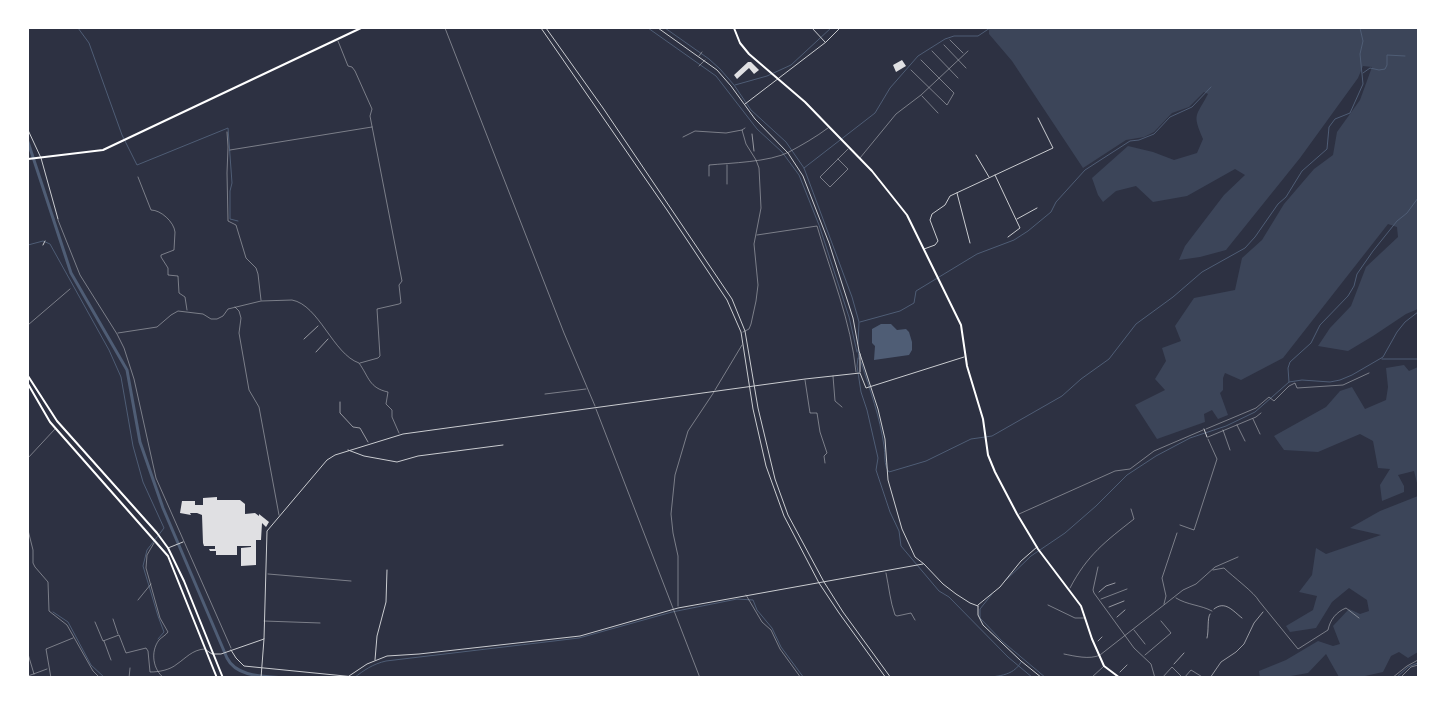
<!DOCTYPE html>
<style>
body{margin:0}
#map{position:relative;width:1446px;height:705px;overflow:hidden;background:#2d3142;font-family:"IBM Plex Serif",serif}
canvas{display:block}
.frame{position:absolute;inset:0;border:29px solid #fff;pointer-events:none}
</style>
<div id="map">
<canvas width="1446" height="705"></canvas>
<div class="frame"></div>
</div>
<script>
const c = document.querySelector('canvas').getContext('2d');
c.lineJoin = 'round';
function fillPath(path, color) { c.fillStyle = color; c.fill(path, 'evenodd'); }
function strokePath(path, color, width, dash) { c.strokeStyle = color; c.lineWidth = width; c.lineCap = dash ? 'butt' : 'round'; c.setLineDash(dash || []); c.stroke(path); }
const green = new Path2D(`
 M989 28H1418V309L1406 314 1373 336 1348 351 1318 346 1330 328 1351 306 1366 267 1398 237 1397 227 1388 224 1283 358 1241 380 1225 373 1223 378V390L1220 393 1228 415 1218 419 1212 410 1204 414 1205 422 1157 439 1135 405 1165 390 1155 379 1166 361 1162 348 1181 341 1175 326 1194 298 1235 290 1242 258 1262 240 1284 204 1314 169 1333 155 1337 132 1360 100 1372 67 1363 66 1358 78 1300 158 1226 250 1200 257 1179 260 1185 246 1224 195 1245 175 1235 169 1187 196 1153 202 1136 186 1116 191 1103 202 1098 195 1092 178 1128 146 1153 152 1174 160 1197 153 1203 139C1192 113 1196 117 1208 94L1204 92 1189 107 1172 113 1154 132 1144 137 1126 140 1083 168 1012 61 989 34Z
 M1404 365 1409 371 1418 367V487L1414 471 1398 475 1404 486V492L1382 501 1380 485 1390 469 1378 468 1373 441 1360 434 1318 452 1284 450 1274 436 1326 407 1340 391 1352 387 1365 409 1386 400 1388 387 1386 368Z
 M1418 496V652L1408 658 1399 652 1391 656 1383 672 1365 676 1339 677 1326 654 1308 673 1285 677 1260 678 1259 671 1286 660 1318 641 1333 646 1340 644 1333 626 1349 609 1360 614 1369 611 1367 600 1349 588 1332 602 1316 628 1290 632 1286 626 1313 610 1317 596 1299 592 1312 575 1316 548 1326 554 1381 535 1350 528 1380 511Z`);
const water = new Path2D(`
 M881 324H891L897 330 906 329 909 332 912 342V350L909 355 874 360 875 346 872 343V329Z`);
const stream = new Path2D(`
 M78 28 89 43 122 135 137 165 228 128 232 183 230 191V219L238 221
 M648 28 716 76 757 129 782 152 799 175 819 225 849 317 857 352
 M665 28 709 59 720 69 734 85 751 110 786 142 804 168 852 297 859 322 858 344
 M1363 73 1370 68 1379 70 1385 69 1387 65V55L1405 56
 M735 85 767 76 791 65 831 28
 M804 168 875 113 890 88 918 56 945 39 954 36H978L990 28
 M28 245 43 241 50 244 109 350 121 377 133 446 143 482 164 528 147 550 143 566 158 616 164 632 158 639
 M860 322 900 311 914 303 916 291 977 254 1014 240 1028 231 1051 212 1056 202 1085 170 1130 141 1139 140 1154 134 1170 117 1192 107 1211 87
 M858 350 859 359
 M858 358 857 366 861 392 867 410 878 458 876 470 890 512 899 531 901 546 939 591 949 597 1008 657 1033 678
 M1382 359H1418
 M861 362C870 390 880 417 884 446 886 455 883 464 889 472L926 461 971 439 992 436 1062 396 1081 379 1109 359 1136 324 1173 297 1202 272 1245 248 1255 237 1278 204 1286 197 1302 171 1327 149 1329 127 1335 119 1350 113 1363 84 1360 54 1363 41 1360 28
 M1289 382 1288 368 1290 362 1311 343 1320 325 1348 296 1354 286 1357 274 1373 251 1397 221 1407 213 1418 198
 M1005 581 1031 556 1065 533 1096 506 1127 475 1156 456 1190 438 1226 426 1255 412 1289 382 1302 380 1330 382 1340 380 1352 375 1383 357 1397 332 1405 322 1418 312
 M992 594 980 609V618L1002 641 1046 678
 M53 612 68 622 91 665 105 678
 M354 678C364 670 373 664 386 661L579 638 672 612 737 599 753 600 757 610 772 628 781 647 804 678
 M981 678C996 676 1013 677 1021 662
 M1396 678 1408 667 1418 663`);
const canal = new Path2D(`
 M28 142 71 273 127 370 140 442 163 508 227 658C237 678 266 676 286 678`);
const building = new Path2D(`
 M902 60 906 66 896 72 893 65Z
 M748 62H751L759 70 754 74 749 68 737 79 734 75Z
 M217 497V500H240L245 504V514L255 513 259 516V514L269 522 266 527 262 523 261 540H256V565L241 566V548L251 547V546H237V555H216V551H210L209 549H215V546H204L203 543 202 515 197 513H190L191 515 180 513 182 501H195V505H203V498Z`);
const path = new Path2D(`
 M752 134 754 151
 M304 339 318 326
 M316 352 328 339
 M340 402V413L353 427 360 428 368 442
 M1099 592 1106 586 1115 583
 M1109 607 1124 601
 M1214 609C1225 600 1233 611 1242 618
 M1117 617 1125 610
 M1207 638C1209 631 1207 618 1210 614
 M1098 641 1102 637
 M1174 664 1184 653
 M1120 672 1127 665
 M1210 678 1221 662 1236 652 1244 644 1254 623 1263 612`);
const service = new Path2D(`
 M445 28 564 333 595 406
 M950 40 963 53
 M338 41 348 66 352 67 355 71 372 109 370 116 402 281 399 285 401 303 399 304 377 309 380 356 378 358 360 363
 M944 45 966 68
 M932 51 958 78
 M699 56 702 52
 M699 66 705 60
 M911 70 947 105 954 93 921 60
 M922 96 938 113
 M227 132 228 147 227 173 228 221 236 225 246 258 256 268 258 274 261 300
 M683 137 695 131 726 133 742 130
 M230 150 372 127
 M860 158 896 114 921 95 968 51
 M838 159 848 169 830 187 820 177 848 149
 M727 165V184
 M709 176V165C730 163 770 162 789 152 802 145 816 137 828 128
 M138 177 151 210C161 210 174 222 175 232 175 238 174 244 174 250L161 255V257L168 268V275L178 276 179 293 185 297 187 310
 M58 220 80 275 117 334 124 348 134 379 156 478 231 648
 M757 235 817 226C831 274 851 321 856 372
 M235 307 239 311 241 318 239 333 249 390 259 407 279 515
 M28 325 70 289
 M743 332 749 329 751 324 756 301 758 285 754 244 761 208 759 168 756 160 746 144 742 130 745 128
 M118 333 157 327 171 315 178 311 203 314 211 319H217L223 316 228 309 261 301 292 300C319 305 333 354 359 363 369 377 369 388 388 392L386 404 392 410V417L399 433
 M833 376 835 401 842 407
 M805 380 810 413H817L820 432 827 453 824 456 825 463
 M715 390 742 345
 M545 394 586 389
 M596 409 700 678
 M1253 419 1260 434
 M1237 425 1245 441
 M1206 429 1256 408 1269 397 1274 401 1289 386 1295 383 1297 388 1343 385 1369 373
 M1223 430 1230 450
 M1208 437 1256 417 1261 413
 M28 458 55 429
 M1019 514 1115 471 1130 469 1154 451 1203 430
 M1180 525 1194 530 1217 459 1208 439
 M28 530 33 550V563L35 567 48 582 49 611 67 625 93 671 100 678
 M154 543 147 555 146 568 160 618 168 632C166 635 162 637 159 640 150 652 153 670 164 678
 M1098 567 1093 590 1094 593 1134 648 1151 664 1155 678
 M1213 570 1224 568C1232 576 1255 593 1259 601L1298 649 1328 630C1330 620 1336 612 1346 608L1359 618
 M886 573C889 587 890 601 895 615L897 616 911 613 915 620
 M268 574 351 581
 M1070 588C1087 555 1106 541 1134 519L1131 509
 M746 595 762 622 771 630 780 649 801 678
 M1176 598C1187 605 1201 605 1212 611
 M1101 599 1127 589
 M138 600 151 584
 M1164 604 1166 596 1162 578 1177 533
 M1048 605 1075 618H1084
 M678 606V556L673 533 671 514 675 475 688 431 714 392
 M113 619 118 634
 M264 621 320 623
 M95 622 103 641 119 635 126 653 146 648 148 651 150 672C159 672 170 670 177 664 186 658 192 650 204 649
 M1134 630 1145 644
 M104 641 111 660
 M28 654 34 674
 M1064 654C1074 656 1090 660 1100 655L1183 590 1196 584 1215 567 1238 557
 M1145 655 1171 633 1161 621
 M28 676 47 669
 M51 678 46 649 73 638
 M129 678 130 668
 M1091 678 1103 667
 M1162 678 1172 667 1183 678
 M1184 678 1191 670 1204 678
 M1392 678 1407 666 1418 660
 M1400 678 1411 667 1418 665`);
const minor = new Path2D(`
 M658 28 717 70 731 86 755 119 788 153 803 176 829 243 853 318 859 351 878 409 885 439 888 480 902 529 915 557 924 564 943 584 956 594 970 603 978 606
 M812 28 825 42
 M745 104 826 42 840 28
 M28 130 41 158 58 219
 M976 155 989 177
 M995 175 1020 228 1008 237
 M957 193 970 243
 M1017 219 1037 208
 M43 245 45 241
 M924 249 935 245 938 241 930 220 932 214 945 205 950 196 1053 148 1038 118
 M860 354V372
 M1204 429 1207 437
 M348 450 364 456 397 462 418 456 503 445
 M168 548 183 542
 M978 605 1000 587 1021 561 1037 547
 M978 606V615L983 625 1021 661 1042 678
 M231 650 236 658 244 666 365 678
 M375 660 377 636 386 602 387 570
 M349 676 367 664 387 656 419 654 580 636 678 608 923 564
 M261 678 264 639`);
const tertiary = new Path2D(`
 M541 28 667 210 727 300 741 332 753 409 766 466 784 516 819 583 839 613 886 678
 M546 28 603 108 732 299 745 331 758 408 775 479 788 515 824 582 843 612 891 678
 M206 650 212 654H221L264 639 267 531 327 460 335 455 403 434 805 379 860 373 866 388 964 357`);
const secondary = new Path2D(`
 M734 28 740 43 749 54 805 102 872 171 907 215 961 325 967 366 983 419 988 455 995 472 1017 514 1038 549 1081 606 1092 639 1104 666 1120 678
 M28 159 103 150 361 28`);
const primary = new Path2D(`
 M28 376 57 421 157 533 168 548 184 581 223 678
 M28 384 50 422 168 556 217 678`);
fillPath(green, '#3c4559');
fillPath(water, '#4f5d75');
strokePath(stream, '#4f5d75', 1);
strokePath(canal, '#4f5d75', 3);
fillPath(building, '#e0e0e3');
strokePath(path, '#fff', 0.5);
strokePath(service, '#caccd0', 0.5);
strokePath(minor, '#caccd0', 1);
strokePath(tertiary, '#caccd0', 1);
strokePath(secondary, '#fff', 2);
strokePath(primary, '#fff', 2);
</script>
